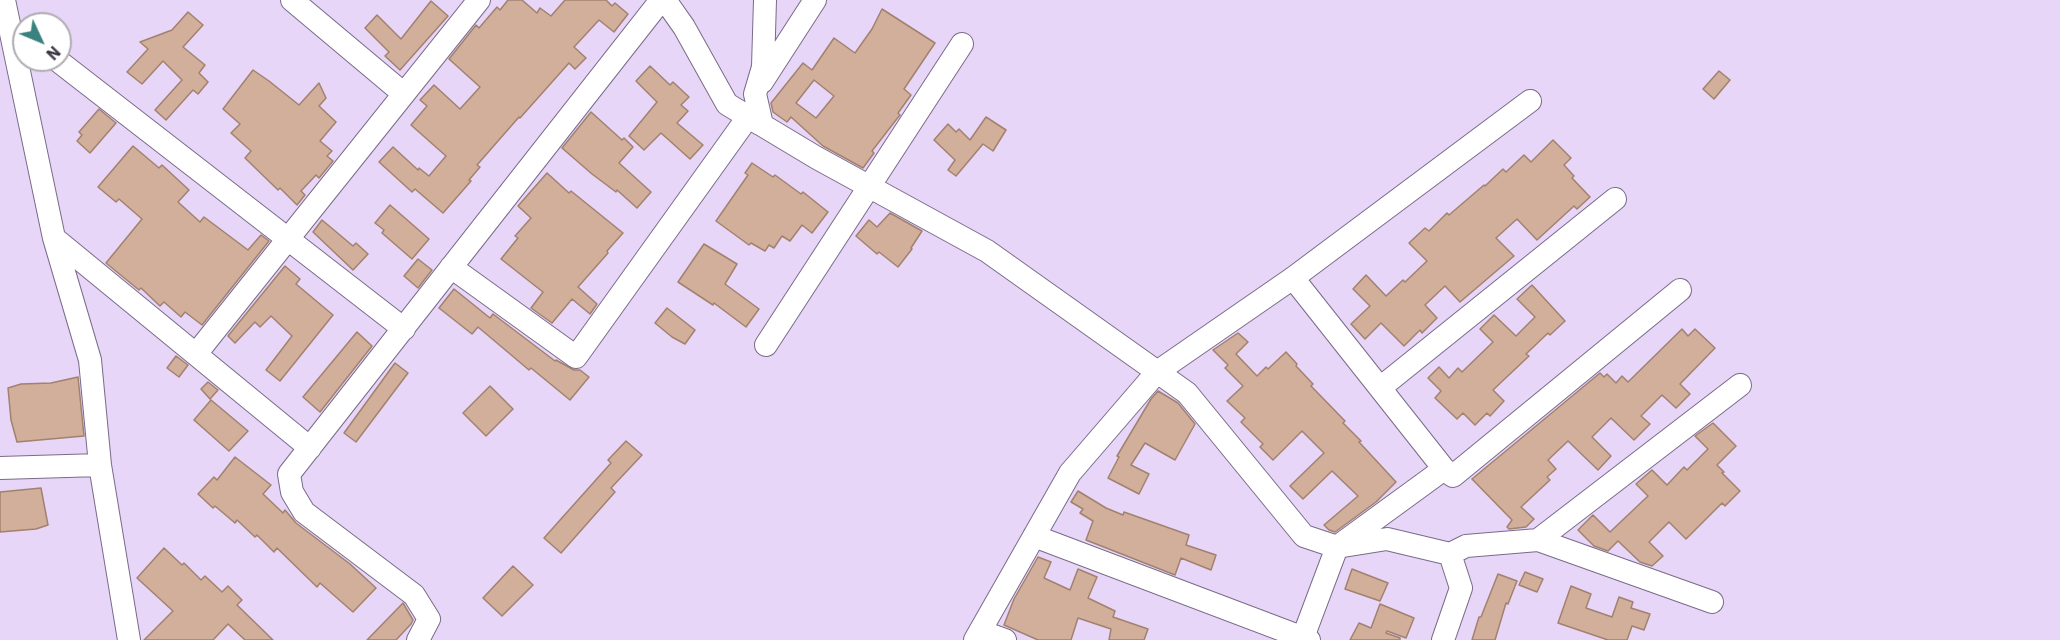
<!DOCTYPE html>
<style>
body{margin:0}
#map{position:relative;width:2060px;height:640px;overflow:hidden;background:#e7d6f8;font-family:"IBM Plex Sans",sans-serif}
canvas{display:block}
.north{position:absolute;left:12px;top:12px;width:60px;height:60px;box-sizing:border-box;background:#fff;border:2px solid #afadb2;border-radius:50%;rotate:134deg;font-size:16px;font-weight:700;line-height:24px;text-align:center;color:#38313f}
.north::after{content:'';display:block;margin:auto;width:21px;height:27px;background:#3a8280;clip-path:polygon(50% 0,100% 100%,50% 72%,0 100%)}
</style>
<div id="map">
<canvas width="2060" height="640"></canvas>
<div class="north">N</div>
</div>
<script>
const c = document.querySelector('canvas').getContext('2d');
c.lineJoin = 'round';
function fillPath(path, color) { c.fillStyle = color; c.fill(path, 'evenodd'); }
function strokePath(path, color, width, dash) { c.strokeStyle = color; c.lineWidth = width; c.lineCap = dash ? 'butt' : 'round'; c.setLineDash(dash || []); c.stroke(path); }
const building = new Path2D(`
 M508 0H522L537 13 540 8 551 16 565 0H606L612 6 615 3 628 14 614 32 599 20 574 47 586 58 575 69 569 63 520 118 519 117 477 165 480 167 469 180 471 181 443 213 415 189 412 192 379 162 393 147 418 170 419 168 429 176 446 156 411 125 427 106 420 100 434 85 460 109 480 87 449 59 476 25 479 28 497 7 500 10Z
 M431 1 448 16 400 70 385 56 389 52 365 28 377 15 401 39Z
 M882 9 935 43 904 89 911 95 898 113 900 115 896 120 872 151 874 153 863 168 823 146 791 117 787 122 773 112 771 103 803 63 812 70 834 38 855 53 872 29ZM814 80 834 96 816 118 796 103Z
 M188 12 203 25 183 47 205 65 199 73 208 82 198 94 193 90 166 120 155 110 182 80 163 61 142 84 127 72 148 49 140 42 172 30Z
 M650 66 670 85 673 82 689 97 681 105 688 111 677 123 703 145 690 159 661 133 644 150 629 136 657 102 636 81Z
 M253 70 269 81 299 105 319 83 326 98 319 106 336 122 320 141 332 151 327 156 333 161 319 178 316 175 301 191 305 195 297 205 280 188 278 190 245 158 251 151 231 133 240 124 223 109Z
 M1719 71 1730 80 1714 99 1703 89Z
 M99 109 116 123 90 153 77 141 82 135 79 132Z
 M591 112 622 140 624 138 633 147 619 163 651 192 637 208 617 190 616 192 592 174 562 148Z
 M986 117 1006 130 993 151 983 144 956 176 948 170 955 160 934 140 948 124 956 132 959 129 970 140Z
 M1553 140 1571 158 1564 165 1574 176 1572 178 1590 197 1577 209 1574 206 1537 240 1517 219 1496 238 1514 256 1460 302 1445 286 1425 305 1437 318 1422 333 1420 330 1404 346 1381 323 1365 339 1351 324 1370 306 1353 289 1366 275 1386 296 1403 280 1405 282 1427 261 1409 243 1425 228 1429 231 1447 213 1449 215 1484 185 1485 186 1503 169 1506 172 1524 155 1531 162Z
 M133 146 159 168 162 165 189 190 178 202 200 222 204 217 248 250 261 235 269 241 202 325 185 312 181 317 164 302 160 306 141 288 139 290 106 263 142 219 119 199 116 202 98 187Z
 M752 163 773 177 775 175 801 194 803 192 828 212 812 233 802 225 790 241 782 236 774 248 769 245 765 251 751 243 749 245 716 221 748 175 745 173Z
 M547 173 569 193 571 191 623 233 607 251 608 253 578 287 597 304 590 314 572 299 552 323 531 308 543 292 501 259 518 238 515 236 531 218 518 206Z
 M390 205 429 239 412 259 382 233 384 230 375 223Z
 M890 213 922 231 911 248 912 249 898 267 879 252 877 254 856 236 869 220 877 227Z
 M322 220 353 246 356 243 368 254 353 270 313 232Z
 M704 244 737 264 725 284 759 309 746 327 714 303 713 305 678 282Z
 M418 259 432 270 418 288 404 276Z
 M285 266 300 279 296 284 333 315 280 381 266 370 292 336 271 316 260 327 255 322 235 343 228 336Z
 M1532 285 1565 321 1550 335 1548 333 1526 354 1529 356 1493 390 1504 401 1490 416 1487 413 1475 425 1463 413 1457 419 1435 398 1441 391 1428 378 1439 367 1449 378 1458 368 1462 372 1493 342 1480 329 1494 315 1516 336 1535 317 1517 299Z
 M454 289 490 318 493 314 555 361 556 360 574 370H580L589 377 570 400 531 368 529 370 478 327 472 334 439 308Z
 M667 308 695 330 685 344 672 337 655 323Z
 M1682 329 1688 336 1695 329 1715 348 1680 384 1690 394 1676 408 1662 395 1641 416 1650 424 1634 440 1611 418 1592 437 1611 456 1598 470 1568 441 1548 460 1556 469 1547 477 1550 480 1521 507 1534 519 1526 527 1509 529 1507 527 1512 520 1472 479 1600 373 1604 377 1607 374 1616 383 1622 376 1628 382Z
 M357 332 372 346 320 412 303 397Z
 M1238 333 1248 342 1236 354 1257 376 1266 367 1268 369 1286 352 1297 364 1296 366 1313 384 1311 386 1345 421 1343 423 1361 441 1359 442 1396 482 1376 502 1335 532 1329 530 1324 525 1358 496 1332 471 1303 499 1290 486 1324 453 1302 431 1273 460 1260 447 1263 444 1241 422 1245 418 1227 401 1243 386 1225 368 1228 365 1213 350Z
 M176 356 188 365 179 377 167 368Z
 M395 363 408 373 356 442 344 433Z
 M78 377 84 436 17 442 11 420 8 388 21 384 51 383Z
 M208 382 218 390 210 399 201 389Z
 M490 386 513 409 486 436 463 413Z
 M1158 391 1178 403 1195 424 1175 460 1145 443 1131 465 1149 474 1139 494 1108 478 1119 457 1117 456 1151 399Z
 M211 400 248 431 229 451 194 420Z
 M1713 423 1736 446 1717 465 1724 472 1722 473 1740 491 1725 506 1722 503 1686 539 1669 522 1649 542 1663 556 1652 566 1640 562 1618 541 1608 551 1594 546 1578 530 1593 515 1610 532 1648 496 1636 484 1652 470 1667 485 1684 467 1687 470 1708 449 1695 436Z
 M626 441 642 455 611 488 615 492 561 553 544 538 611 463 608 460Z
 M235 457 271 485 263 494 283 513 285 510 296 523 350 564 376 588 353 612 320 583 317 587 277 548 274 552 257 535 255 537 237 520 235 523 215 506 213 508 198 494 214 477 217 480Z
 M41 488 48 525 36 529 0 532V492Z
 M1078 491 1106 508 1123 515 1124 512 1189 535 1186 545 1216 555 1211 570 1181 558 1175 575 1086 540 1093 521 1080 513 1083 509 1071 502Z
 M164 548 182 565 184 563 201 580 205 576 222 592 228 586 242 600 237 605 273 640H245L228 624 213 640H144L173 611 137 578Z
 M1038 557 1051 562 1044 578 1070 590 1078 569 1097 577 1088 598 1115 611 1113 617 1148 629 1144 640H1109L1111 629 1078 618 1071 640H1038L1004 625 1014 599Z
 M513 566 533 585 502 616 483 598Z
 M1352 569 1388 583 1380 601 1345 589Z
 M1525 572 1543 579 1537 592 1519 585Z
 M1498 574 1517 581 1508 604 1506 603 1495 640H1472L1479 617H1481Z
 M1571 586 1591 594 1586 608 1612 617 1619 597 1633 602 1631 608 1650 614 1644 630 1632 626 1627 640H1608L1558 623Z
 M403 603 413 620 411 624 396 640H367Z
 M1380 604 1414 618 1406 638 1387 631 1386 633 1400 638V640H1350L1359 623 1371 628Z`);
const minor = new Path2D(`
 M4 0 54 238 90 360 100 465 129 640
 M292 0 404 94
 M665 0 684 27 727 104 760 124
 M765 0 763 67 755 94 762 125 817 158 987 251 1187 393 1304 536 1337 547 1387 539 1450 554 1461 588 1443 640
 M57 60 404 329
 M762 82 815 0
 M54 238 310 448
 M451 267 576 357 748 117
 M1293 278 1444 469
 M766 345 962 44
 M196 354 479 0
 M1380 388 1615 199
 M0 468 100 465
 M1034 536 1309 640
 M1538 540 1712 602
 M1450 554 1466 546 1538 540 1740 385
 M980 631 1005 640
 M418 640 429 619 414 595 304 512 292 492 289 474 661 0
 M975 640 1070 473 1157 372 1293 278 1530 101
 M1302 640 1337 547 1444 469 1453 476 1680 290`);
fillPath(building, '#d1af9b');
strokePath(building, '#a2816f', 1.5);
strokePath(minor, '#7a6b89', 24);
strokePath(minor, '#fff', 22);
</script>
